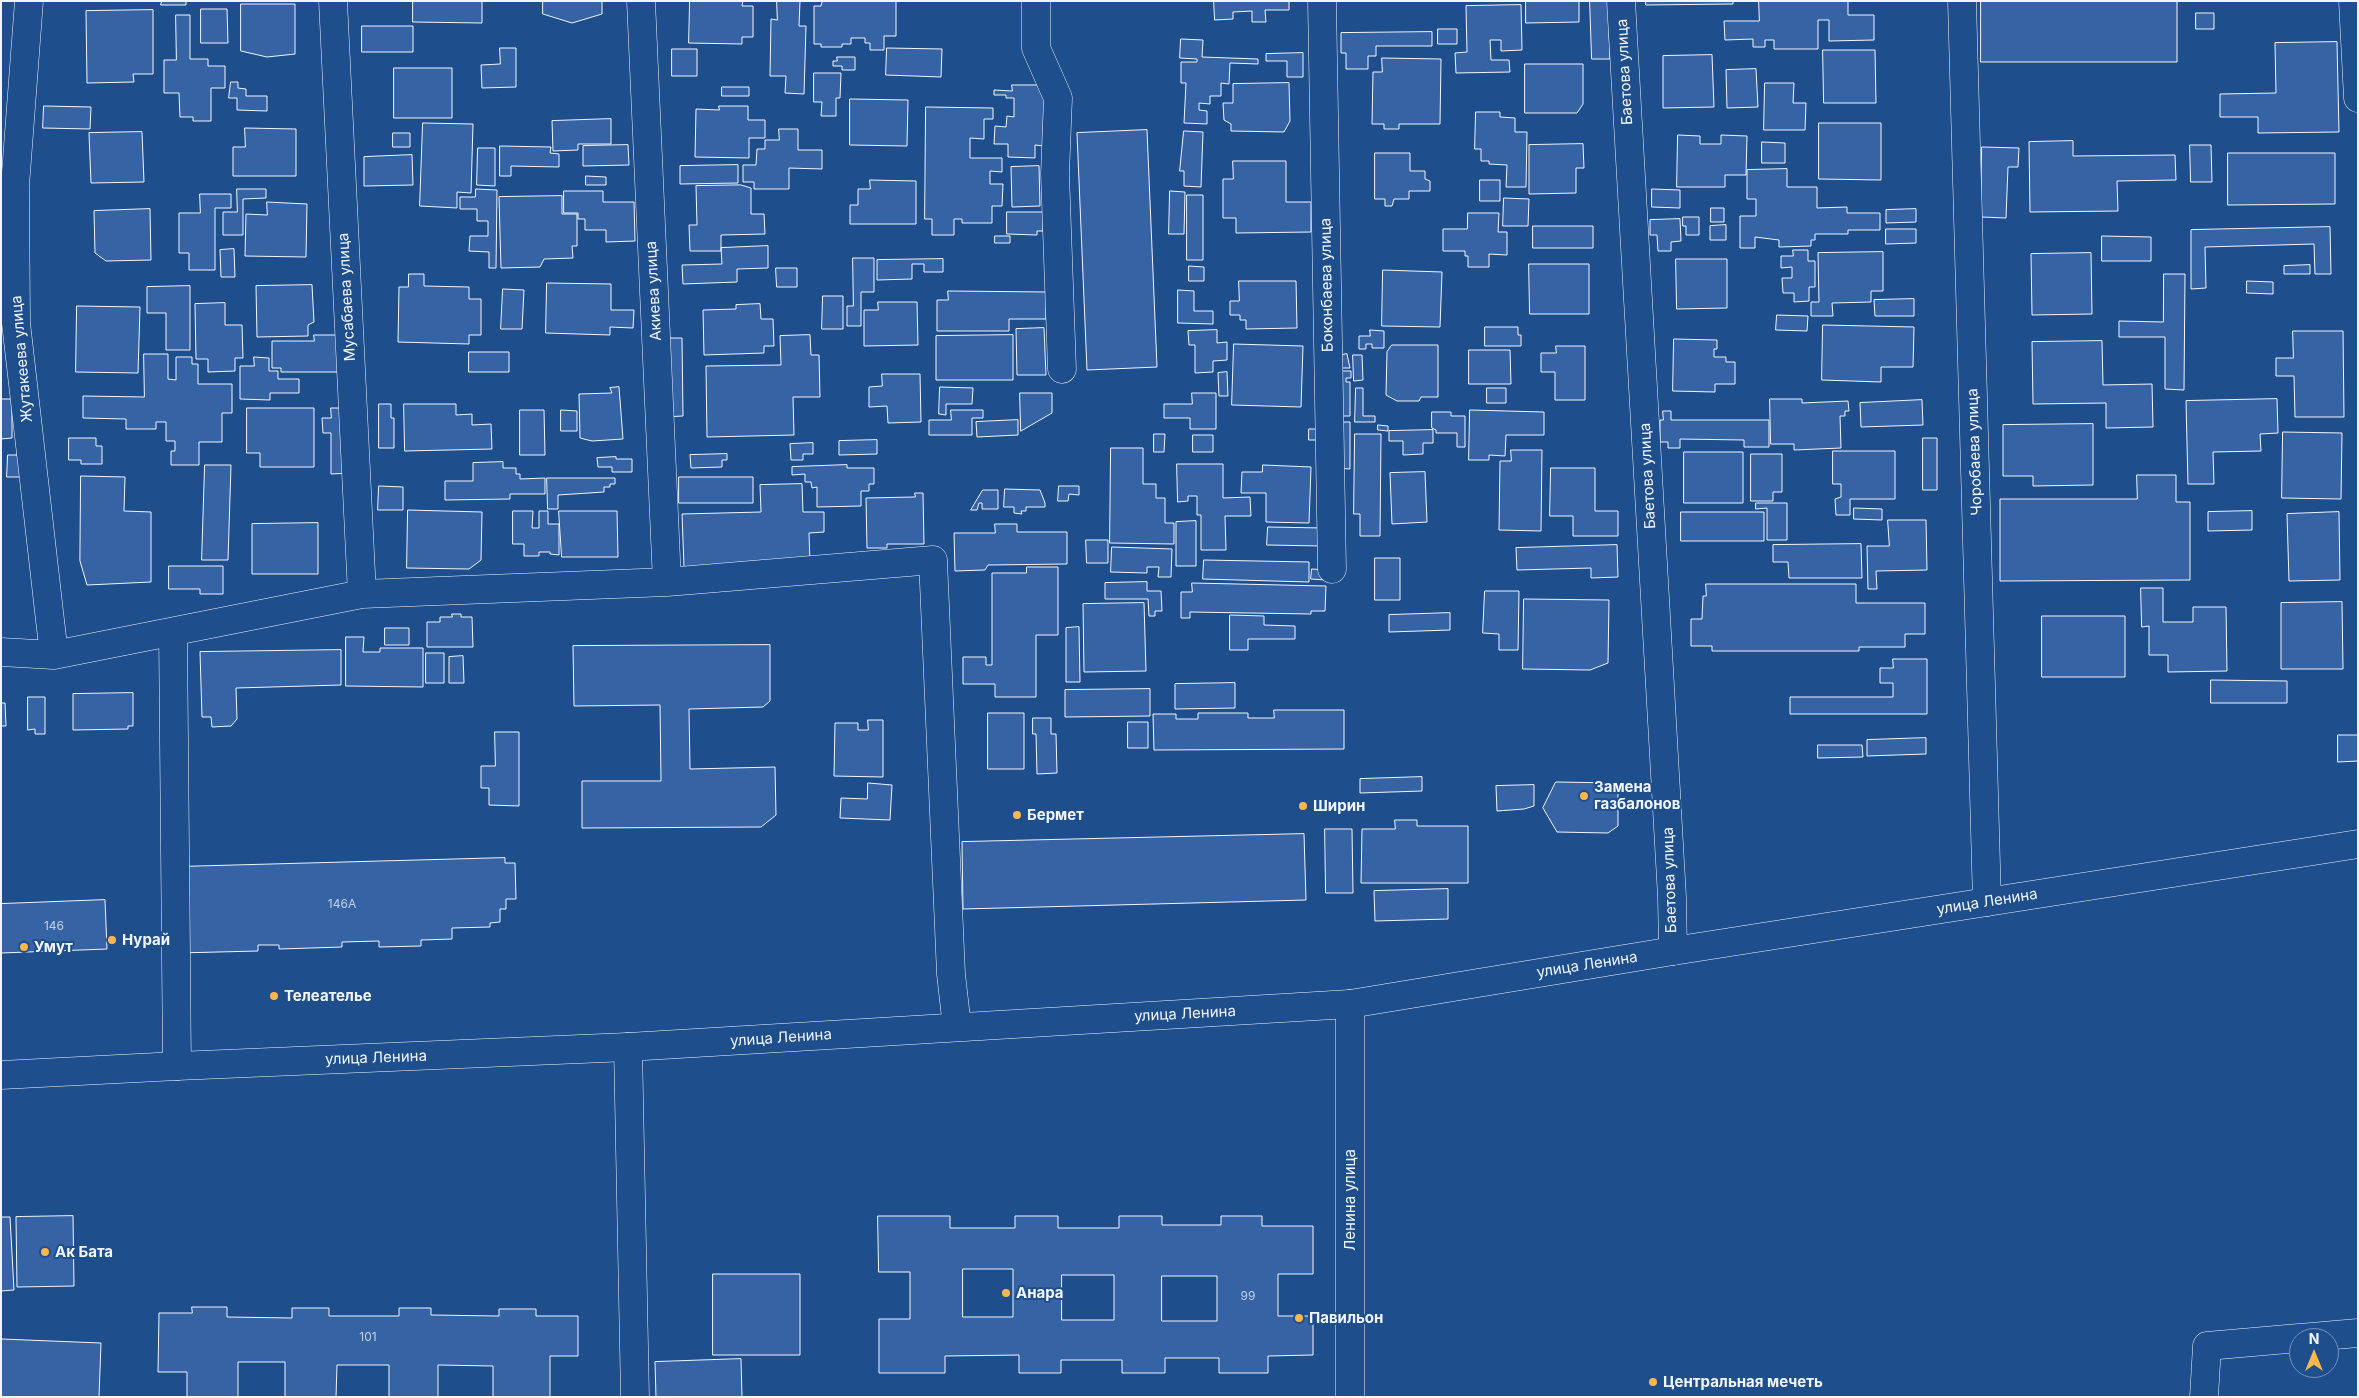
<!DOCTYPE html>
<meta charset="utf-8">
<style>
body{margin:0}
#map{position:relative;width:2359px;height:1398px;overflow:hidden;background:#1f4e8c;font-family:Inter,sans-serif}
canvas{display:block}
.frame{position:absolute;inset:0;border:2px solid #f2f6ff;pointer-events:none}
.north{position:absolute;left:2289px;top:1328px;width:50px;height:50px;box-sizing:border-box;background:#1f4e8c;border:1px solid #7391ba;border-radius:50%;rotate:0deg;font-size:14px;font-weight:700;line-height:20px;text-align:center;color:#f2f6ff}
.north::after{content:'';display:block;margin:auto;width:18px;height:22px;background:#ffb74d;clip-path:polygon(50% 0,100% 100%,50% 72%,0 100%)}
</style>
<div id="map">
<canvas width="2359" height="1398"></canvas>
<div class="frame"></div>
<div class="north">N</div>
</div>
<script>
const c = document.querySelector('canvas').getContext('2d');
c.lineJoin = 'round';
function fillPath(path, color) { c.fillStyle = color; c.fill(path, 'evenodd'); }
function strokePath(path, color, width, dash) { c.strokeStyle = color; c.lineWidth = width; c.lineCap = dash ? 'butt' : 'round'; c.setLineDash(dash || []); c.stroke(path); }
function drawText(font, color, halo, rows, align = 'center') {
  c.font = font + ' Inter,sans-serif'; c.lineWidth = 4; c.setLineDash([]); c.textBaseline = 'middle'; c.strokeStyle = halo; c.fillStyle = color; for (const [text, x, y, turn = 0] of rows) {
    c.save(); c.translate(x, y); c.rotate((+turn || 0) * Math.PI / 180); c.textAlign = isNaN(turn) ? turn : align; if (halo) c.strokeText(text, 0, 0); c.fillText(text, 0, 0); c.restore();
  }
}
const building = new Path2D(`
 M162 1H186V5H161Z
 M413 1H482V23L413 22Z
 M543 1H602V14L572 23 543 14Z
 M690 1H743L742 6H753V37H742V44L689 43Z
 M777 1H800L799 26H806L804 94 785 93 786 76H770L771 19 777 20Z
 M828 1H896V36H884V50H870V43H865V38H851V44H842V47H821V44H814V6H821L822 2Z
 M1214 1H1289V10H1265L1266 22H1252V11L1233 12V19L1215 20Z
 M1526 1H1579V22L1526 23Z
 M1590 1H1608L1610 59H1592Z
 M1646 1H1733V4L1646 5Z
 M1759 1H1848V15H1874V40L1829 41V20H1818V49H1774V40H1765V47H1753V39L1725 40 1724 21H1759Z
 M1981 1H2177V62H1981Z
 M241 4H295V54L267 57 241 51Z
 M1521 5 1522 50 1501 51V40H1490L1491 60H1509L1510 72 1456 73 1455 53 1467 52 1466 6Z
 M201 9H227L228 43H201Z
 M153 10V74H133L134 82 87 83 86 11Z
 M2196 13H2214V29H2196Z
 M176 15H190V59H208V66H225V88H211V121H193V117H180L179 93H164V60H176Z
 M362 26H413V52H362Z
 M1438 29H1457V44H1438Z
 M1432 32V46H1376V56H1368V69H1346V53H1341V33Z
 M1181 39 1203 40 1202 57 1258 59V64L1230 63 1229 84 1221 83V96H1210V104L1199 103V110L1207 111V124L1184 123 1186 83H1181V62H1197V59L1180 58Z
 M2337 42 2339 132 2258 133V117H2220V94L2276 93 2275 43Z
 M500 48H516V87L482 88 481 65 500 64Z
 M887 48 942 49 941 77 886 75Z
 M672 49H697V76H672Z
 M1823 50H1875L1876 103H1824Z
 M1303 53V77H1287V61H1266V54Z
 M1712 55 1714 107 1663 108V56Z
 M837 57H855V70H842V66H833V61H837Z
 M1382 58 1441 59 1440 124H1399V129H1384V124H1372L1373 72H1382Z
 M1525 64H1583V104L1577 113H1525Z
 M394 68H452V118H394Z
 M1756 69 1758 107 1727 108 1726 70Z
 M814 73H841L840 98H836V116H821L822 102H814Z
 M231 82H238V88L246 89V96H267V111L237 110V98H229Z
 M1289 83 1290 121 1284 132 1231 131V124L1224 120 1223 103H1233V84Z
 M1765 83H1794L1793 103H1806L1805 130H1764Z
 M1012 85H1046L1044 146 1035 145V158L1008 157V144H994L995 126 1006 127 1007 116 1014 117V98H1006V95H994V90L1012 91Z
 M722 87H749V96H722Z
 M850 99 908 100 907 146 850 145Z
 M44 106 91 107 90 129 43 128Z
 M719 106H748V120H765V138H749V158L695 157 696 109 719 110Z
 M926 107 993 108V119H984V139L970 138V158H1002V172L990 171V184H1003L1002 206H992V223H962V219H954V235H932V219H925Z
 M1476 112H1500V117L1515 118V132H1527L1526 187H1506L1507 165 1489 164V161H1481V149H1475Z
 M611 119V144H578V150L553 151 552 121Z
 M423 123 473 124 471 193 457 192V208L420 206Z
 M1819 123H1881V180L1819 179Z
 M245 128 296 129V176H233V147H245Z
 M779 129H798V150H822V169L789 168V189H754V182H743V165H756L757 149H765V140H779Z
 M1147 130 1157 367 1087 370 1077 133Z
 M1184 131 1203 132 1201 187 1184 186V171H1180Z
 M142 132 144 182 91 183 89 133Z
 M393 133H410V147H393Z
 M1678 135 1700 136V144H1721V135L1747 136 1746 175H1725V187H1677Z
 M2073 141V156L2175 155 2176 180 2117 181 2118 211 2030 212 2029 142Z
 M1762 142 1785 143V163H1762Z
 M1583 144 1584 168H1576V193L1529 194V145Z
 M628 145 629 165 583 166V146Z
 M2190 145H2211L2212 182H2191Z
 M500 146 551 147 550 153 559 154V167L511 166V176H500Z
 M1982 147 2019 148 2018 167H2008L2006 218 1981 217Z
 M478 148H495V186L477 185Z
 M1375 153H1410V171H1425V179L1430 181V191H1409V199H1394L1392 206H1385V199H1375Z
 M2228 153H2335V204L2228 205Z
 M412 155 413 185 364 186V157Z
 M1233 161H1286V202H1311V232L1236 233V218H1223V179H1233Z
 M738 165V183L680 184V166Z
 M1039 166 1040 206 1012 207 1011 167Z
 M1787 169V187H1817V208L1847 207V213H1880V230H1848V234H1815V240H1811V246L1779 247V240L1755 237V248H1740V216H1756V199H1747V170Z
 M586 176 606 177V185H586Z
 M870 180 916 181V224H850V205H858V189H870Z
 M1480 180H1500V201H1480Z
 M741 185 751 188V214H764L765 234 721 235V251H690L689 225H697L696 186Z
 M237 189H266V198L243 199V235H223V212H237Z
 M476 189 497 190 496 268H489V252L469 251 470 236H488V221H477V209H460V197H475Z
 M1652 189 1680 190V208L1652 207Z
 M564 191H603V202H634L635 241 606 242V230H585V219H578V213H564Z
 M1170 191 1185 192 1184 234H1169Z
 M200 194H231V208H215V270H189V253H179V213H200Z
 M1187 195H1203V260H1187Z
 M562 196V214H577V246H572L573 258 544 259 540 267 501 268 499 197Z
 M1504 198 1529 199 1528 226H1503Z
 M267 202 307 204 306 257 245 256 246 214 267 215Z
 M1711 208H1724V222H1711Z
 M150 209 151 260 106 261 95 253 94 211Z
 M1916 209V222L1886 223V210Z
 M1007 212H1044L1043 231H1037V235L1007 234Z
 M1468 213H1499L1498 232H1507V255L1489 254V267H1468V256H1465V251H1443V229H1467Z
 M1683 217H1699V235H1686V226H1683Z
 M1680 219 1681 241 1671 242V251H1658L1657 235H1650V220Z
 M1726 225V240H1710V226Z
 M1533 226H1593V248H1533Z
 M2330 227 2331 274H2315L2314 244 2205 247 2206 288 2191 289V230Z
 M1886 229H1916V243L1886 244Z
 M995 236H1010V243H995Z
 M2102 236 2151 237V261H2102Z
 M768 246V268L737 269V282L683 284 682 265 722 264 721 248Z
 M234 249 235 277H221L220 250Z
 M1793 250H1808V261H1815V287H1809V301L1794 302V293H1783L1782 278H1792V267L1781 268V256H1793Z
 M1883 252V291H1871V302L1832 303 1833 316H1811V302H1819L1818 253Z
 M2091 253 2092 314 2032 315 2031 254Z
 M853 258H874V292H861V326H847V306H853Z
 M943 259V272H924V264H912V279L877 280V260Z
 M1676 259H1727V308L1677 309Z
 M1529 264H1589V314H1530Z
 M2310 265V274H2284V266Z
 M1189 266 1204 267V281H1189Z
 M776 268H797V287H777Z
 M1383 270 1442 272 1440 327 1382 326Z
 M409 274H424V286L469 287V299H481V335H469V344L398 342 399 287H408Z
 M2164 274H2185L2184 390 2165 389V337H2119V321L2163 322Z
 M1239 281H1296L1297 328 1246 329V320H1240V315H1230V301H1239Z
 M2247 281 2273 282V294L2247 293Z
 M547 283 611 284V310H634L633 328 610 327V335L546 333Z
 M312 285 314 322 308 325V336L257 337 256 286Z
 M190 286V350H166V313H147V287Z
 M503 289 524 290 522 329H501Z
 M1178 290 1194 291V311H1213V324L1178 323Z
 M948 291 1048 292 1054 308H1046V319H1009V331H937V300H948Z
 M823 296H843V329H822Z
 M1914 299V316H1875L1874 300Z
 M878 302H917L918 345 864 346V310H878Z
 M225 303V325H242L243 358H235V371L208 372V359H196L195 304Z
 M760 304 761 319H773L774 346H764V353L704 355 703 310 736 309V305Z
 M77 306 140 307 138 373 76 372Z
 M1777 315 1808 316 1807 331 1776 330Z
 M1823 325 1914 327 1913 367H1881V382L1822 380Z
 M1485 327H1518V335H1521V346H1485Z
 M1044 328 1046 375H1017L1016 329Z
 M1217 330V343L1227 342V360L1213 361V372L1195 373V345H1189L1188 331Z
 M1370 330 1384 331V348H1372V344H1366V349H1359V336H1370Z
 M2293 331H2343L2344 417H2295L2294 376H2276V358H2293Z
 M314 335H338V372H281V368H272V341H314Z
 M810 335 811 355H819L820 397H793L794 435 707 437 706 366 781 365 780 336Z
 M1013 335V380H936V336Z
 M661 338H682L683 416 663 417Z
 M1674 339 1717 340V349H1714V357H1726V362H1735V384H1715V392L1673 391Z
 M2102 341 2103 385 2152 384 2153 427 2106 428V403L2033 404 2032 342Z
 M1234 344 1303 346 1301 407 1232 405Z
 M1392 345H1438V397H1421L1419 401H1397L1386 395 1387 352Z
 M1556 346H1585V400H1555V372H1541V353H1556Z
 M1469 350H1510L1511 384H1469Z
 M469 352H509V372H469Z
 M144 354H168V379L176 380V357H192V364H198V384H232V413H222V442H199V465H171V451H175V441H166V422H156V429H126V419L83 418V396L144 397Z
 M1347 354 1350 368H1337L1341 355Z
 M1353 355H1362L1363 380 1354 381Z
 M254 357 269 358V371H278V379H299V393H270V400L240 399V366H254Z
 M1337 371H1351V378H1346V382H1350V416H1334Z
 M1227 372 1228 396H1219L1218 373Z
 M882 374H920L921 422 888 423 887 406 869 407V387L882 386Z
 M619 387 623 439 592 441 580 438 579 394 612 393 610 388Z
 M940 387 973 388 972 404H946V415L939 414Z
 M1356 388H1363V416H1375V422H1355Z
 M1487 388H1506V403H1487Z
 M1020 393H1052V413L1021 431Z
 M1192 393H1216V429H1190V418H1164V404H1192Z
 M1 399H12V438L1 439Z
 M1770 399H1802V403L1848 401 1849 411H1845V416H1840L1841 448 1794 450V444H1771Z
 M2277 399 2278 433 2260 434 2261 451 2213 452 2214 484H2188L2186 401Z
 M1922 400 1923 425 1861 427 1860 403Z
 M379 404H391V418H394V448H379Z
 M404 404H456V415L472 414V425L491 424 492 449 405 451Z
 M247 408H314V467H260V453H247Z
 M331 408H350L351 473 331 474V433H323L322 418H331Z
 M520 410H544L545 455H520Z
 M561 410 577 411V431H561Z
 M951 410H983V418H972V435H929V420H951Z
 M1470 410 1544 412V435H1506L1505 456 1489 455V460H1469Z
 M1663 411H1671V420H1769V447H1744V440L1680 439V448H1668V442H1660V420H1663Z
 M1432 412H1451V416H1465V447H1457V433H1436V430L1432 428Z
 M1018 420V435L977 437 976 422Z
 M1335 422H1350V469L1335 468Z
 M2093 424V485L2033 486V476H2003V425Z
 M1378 425 1388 426V431L1378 430Z
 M1309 429H1320L1321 440H1309Z
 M1433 430V443H1423V454L1403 455V441H1389V431Z
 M2283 432 2342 433 2341 499 2282 498Z
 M1154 434H1165L1164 452H1154Z
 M1355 434H1381L1380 536H1360V514H1354Z
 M1193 435H1213V452H1193Z
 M69 438H96V446H102V464H81V460H69Z
 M1923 438H1937V490H1923Z
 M877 440V454L839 455V441Z
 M813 443V454H803V460H791L790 444Z
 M1111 448H1143V484H1156V498H1165V523H1174V544L1110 543Z
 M1511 450H1542L1541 531 1499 530 1500 461H1511Z
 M1833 451H1895V499H1850V515H1836L1835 499 1841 497V484H1833Z
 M1684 452H1743V503H1684Z
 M727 454V460H722V467L691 468 690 455Z
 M1751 454H1782V492H1773V501H1751Z
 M8 455H24V477H7Z
 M616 457V459H632V472H612V467H598L597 458Z
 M503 462V468H516V474H520V479L545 478V494H510V499L445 500V481H473V463Z
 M1177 464H1223V498L1250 497 1251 516H1225L1226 550H1201V515H1197V496H1188V501L1178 502Z
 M205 465H231L228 560H202Z
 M847 465V468H874V484H869V491H861V506L817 507V487L812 488 811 482H805V474L792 475V467Z
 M1263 465 1311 467 1309 523 1266 522V493H1241L1242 472H1262Z
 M1551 468H1595V511H1618V536H1573V516H1550Z
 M1425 472 1427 522 1392 524 1390 473Z
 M2137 475H2176V502H2190V580L2000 581V499H2137Z
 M81 476 125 477 124 511 151 512V582L87 585 80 561Z
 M679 477H753V503H679Z
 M547 478H615V484H610V487H604V492L558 495V509H548Z
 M802 484 803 512H824V532L809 533 810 563 684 567 682 514 761 512 760 485Z
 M379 486 403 487V510H378Z
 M1059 486H1079V495L1069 494 1068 501H1058Z
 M1005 489 1040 490 1045 503V507H1026V511H1021L1022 514 1014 513V507H1004Z
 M983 490H998V509H982V503H979L977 510H971Z
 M915 493H923L924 544H887V548H867L866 498 915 497Z
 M1756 503H1787V540H1767V508L1756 509Z
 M1854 508 1882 509V520L1854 519Z
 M408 510 482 512 481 560 469 569 407 568Z
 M513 511H533L532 528H539V511H548V524H559V555L550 554V552H539V556H524V544H513Z
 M559 511H617L618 557H562Z
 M2252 511V530L2208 531V512Z
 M1681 512H1764V541H1681Z
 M2339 512 2340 580 2289 581 2287 514Z
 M1888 520H1926L1927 570 1876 571 1877 589H1868L1867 546H1889Z
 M1196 521V566H1176V522Z
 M318 523V574H252V524Z
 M995 524H1017V532H1067V564L988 565 985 570 955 571 954 533H995Z
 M1268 527 1323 528 1322 546 1267 545Z
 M1086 540H1108V563H1087Z
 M1861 544 1862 578H1789L1788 562H1773V545Z
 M1617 545 1618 577 1591 578V568L1517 570 1516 548Z
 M1112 547 1172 549 1171 577H1158L1159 567H1147V573L1111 572Z
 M1375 558H1400V600H1375Z
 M1204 560 1309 562V582L1203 579Z
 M169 566H223V594H200V589H169Z
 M1027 567H1058V635H1036V697H995V684H963V657H986V665H992V573H1026Z
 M1312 569 1326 570V580L1311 579Z
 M1147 582V591H1161L1162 611H1155V616H1149L1148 599H1105V583Z
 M1192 583 1326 586 1325 611H1311V614L1190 612V618H1181V592H1192Z
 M1706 584H1856V603H1925V634H1905V647H1859V651H1712V646H1691V619H1702L1703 596H1706Z
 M2141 588H2163V622H2193V607H2226L2227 671 2168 672V655H2149V626L2142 627Z
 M1485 591H1519L1518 650H1499V634L1483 633Z
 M1524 599 1609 600 1608 663 1590 670 1523 669Z
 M2342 602 2343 669H2281V603Z
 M1144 603 1146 671 1084 672 1083 604Z
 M1450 613V630L1389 632V615Z
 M452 614H461V617H472L473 647H427V622H440V617H452Z
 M1230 615 1264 616V625L1295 626V639H1248V650H1230Z
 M2042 616H2125V677H2042Z
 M1079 627 1080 682H1066V628Z
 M385 628H409V645H385Z
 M346 637H364L363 652H380V648H423V687L346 686Z
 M770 645V701L763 707 689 709 690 769 775 767 776 815 761 827 582 828V781H661L660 705 574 706 573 646Z
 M341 650V685L236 688 237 719 231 726 212 727 211 717H202L200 652Z
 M426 653H444V683H426Z
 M463 656 464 683H449V657Z
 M1893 659H1927V714H1790V697H1893V683H1880V668H1893Z
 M2211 680 2287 681V703H2211Z
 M1235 683V708L1175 709V684Z
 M1150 689V716L1065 717V690Z
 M133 693V726H128V729L73 730V694Z
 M28 697H45V734H35V729L28 730Z
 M1 703H5L6 726H1Z
 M1274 710H1344V749L1154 750 1153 714H1176V719H1198V713H1248V718H1274Z
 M988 713H1024V769H988Z
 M1033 718H1051V734H1056L1057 773 1037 774 1036 734H1033Z
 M868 720H883V777L834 776 835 723H858V730H868Z
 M1128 722H1148V748H1128Z
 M495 732H519V806L489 805V788H481V766H495Z
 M2338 735H2358V761L2338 762Z
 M1926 738V754L1867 756V740Z
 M1818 745H1862L1863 757 1818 758Z
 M1422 777V791L1360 793V779Z
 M1556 782 1618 783V826L1608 833 1557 832 1543 808Z
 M868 783 892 785 890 820 840 818 841 798 867 799Z
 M1534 785V806L1524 809 1497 811 1496 786Z
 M1395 820H1417V826H1468V883H1361L1362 829H1395Z
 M1325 829H1352L1353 893H1326Z
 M1304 834 1306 900 963 909 962 842Z
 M505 858V863H515L516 899H506V909H500V922L490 923V927L452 928V939L421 940V946L379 947V941L342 942V947L279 949V945H258V951L178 953 176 867Z
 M1448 889V919L1375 921 1374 891Z
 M105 900 107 949 1 953V904Z
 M73 1216 74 1286 17 1287 16 1217Z
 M878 1216H950V1228H1015V1216H1058V1228H1119V1216H1162V1225H1221V1216H1262V1226H1313V1274H1278V1316H1313V1355L1268 1356V1373H1219V1358H1165V1373H1122V1360H1061V1373H1019V1355L945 1356V1373H879V1319H910V1272H879ZM963 1269H1013V1317H963ZM1062 1275H1114V1320H1062ZM1162 1276H1217V1321H1162Z
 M1 1217H10L14 1290 1 1291Z
 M713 1274H800V1355H713Z
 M192 1307H227V1317L292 1318V1308H329V1316H399V1308H431V1315L499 1316V1309H536V1316H578V1356H550V1397H493V1366L438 1365V1397H389V1365H337L336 1397H285V1362H238V1397H187V1372H158L159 1313H192Z
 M1 1339 101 1343 99 1397H1Z
 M741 1359 742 1397H656L655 1362Z`);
const minor = new Path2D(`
 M29 1 15 186 16 323 54 655
 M333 1 362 594
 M641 1 667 582
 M1036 1V48L1058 98 1055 174 1062 369
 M1322 1 1332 569
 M1621 1 1672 897 1673 951
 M1962 1 1987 902
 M2353 1 2358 98
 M173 632 177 1066
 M1 652 54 655 362 594 667 582 933 560 951 974 957 1027
 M1350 1004V1397
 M628 1047 635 1397
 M2300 1338 2358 1333
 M2204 1397 2207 1346 2299 1338`);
const major = new Path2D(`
 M1 1075 177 1066 628 1047 1350 1004 1673 951 2358 844`);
const markers = [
 [1584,796,5,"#ffb74d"],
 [1303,806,5,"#ffb74d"],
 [1017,815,5,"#ffb74d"],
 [112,940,5,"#ffb74d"],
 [24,947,5,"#ffb74d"],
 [274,996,5,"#ffb74d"],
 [45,1252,5,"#ffb74d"],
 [1006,1293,5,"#ffb74d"],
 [1299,1318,5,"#ffb74d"],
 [1653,1382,5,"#ffb74d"]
];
const numberNames = [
 ["146А",342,904],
 ["146",54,926],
 ["99",1248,1296],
 ["101",368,1337]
];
const streetNames = [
 ["Баетова улица",1625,72,-93],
 ["Боконбаева улица",1327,285,-91],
 ["Акиева улица",654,291,-93],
 ["Мусабаева улица",347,297,-93],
 ["Жутакеева улица",22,359,-95],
 ["Чоробаева улица",1975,452,-92],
 ["Баетова улица",1648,476,-93],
 ["Баетова улица",1670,880,-92],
 ["улица Ленина",1987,902,-9],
 ["улица Ленина",1587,965,-9],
 ["улица Ленина",1185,1014,-3],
 ["улица Ленина",781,1038,-4],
 ["улица Ленина",376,1058,-2],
 ["Ленина улица",1350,1200,-90]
];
const poiNames = [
 ["Замена",1594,787],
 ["газбалонов",1594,804],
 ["Ширин",1313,806],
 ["Бермет",1027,815],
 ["Нурай",122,940],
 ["Умут",34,947],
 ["Телеателье",284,996],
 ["Ак Бата",55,1252],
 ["Анара",1016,1293],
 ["Павильон",1309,1318],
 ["Центральная мечеть",1663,1382]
];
fillPath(building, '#3563a3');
strokePath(building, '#f2f6ff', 1);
strokePath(minor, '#f2f6ff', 29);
strokePath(major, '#f2f6ff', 29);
strokePath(minor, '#1f4e8c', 28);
strokePath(major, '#1f4e8c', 28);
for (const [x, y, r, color] of markers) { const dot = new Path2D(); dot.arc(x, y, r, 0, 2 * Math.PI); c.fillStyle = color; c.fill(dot); strokePath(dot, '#1f4e8c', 2); }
drawText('12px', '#c3d1e8', null, numberNames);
drawText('15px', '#f2f6ff', '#1f4e8c', streetNames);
drawText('bold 15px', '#f2f6ff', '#1f4e8c', poiNames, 'left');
</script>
